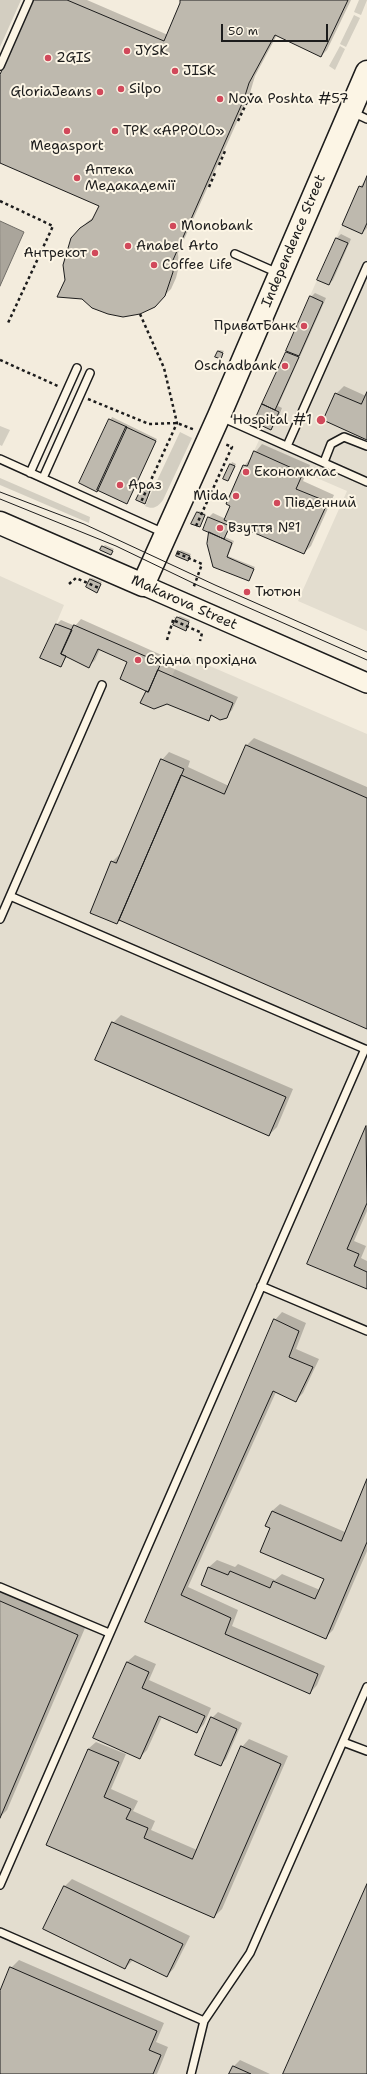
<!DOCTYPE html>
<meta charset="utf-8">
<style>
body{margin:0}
#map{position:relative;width:367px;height:2074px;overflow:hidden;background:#f3ecdd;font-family:"Shantell Sans",sans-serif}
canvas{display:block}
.scale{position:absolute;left:221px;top:24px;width:107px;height:18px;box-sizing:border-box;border:2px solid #1c1c1c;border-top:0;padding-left:5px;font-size:12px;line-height:14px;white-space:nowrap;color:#1c1c1c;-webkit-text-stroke:3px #fcf5e5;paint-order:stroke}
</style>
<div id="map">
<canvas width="367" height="2074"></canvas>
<div class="scale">50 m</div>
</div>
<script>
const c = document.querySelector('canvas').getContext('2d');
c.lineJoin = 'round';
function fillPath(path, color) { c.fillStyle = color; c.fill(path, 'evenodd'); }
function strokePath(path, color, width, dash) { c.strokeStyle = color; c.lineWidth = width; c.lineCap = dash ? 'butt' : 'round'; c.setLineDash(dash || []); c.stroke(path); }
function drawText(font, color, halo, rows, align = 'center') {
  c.font = font + ' "Shantell Sans",sans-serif'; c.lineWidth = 4; c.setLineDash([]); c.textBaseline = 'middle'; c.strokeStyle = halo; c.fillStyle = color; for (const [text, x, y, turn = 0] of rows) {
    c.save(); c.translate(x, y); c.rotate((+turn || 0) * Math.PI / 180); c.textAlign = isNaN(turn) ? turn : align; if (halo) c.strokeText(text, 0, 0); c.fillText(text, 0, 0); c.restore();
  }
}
const built = new Path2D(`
 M367 223V631L298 601 347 491 254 451 265 427 271 430 279 413 275 410 299 358 286 352 299 356 322 302 310 296 317 280 329 285 348 243 336 238 342 225 362 234Z
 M0 576 64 605 56 624 72 630 74 625 161 663 158 670 172 676 182 654 367 734V2074H0Z`);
const green = new Path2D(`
 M0 0H21L0 47Z
 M359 0H367L361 15 354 12Z
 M354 15 360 18 346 47 340 44Z
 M340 46 345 49 335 70 329 66Z
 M0 426 10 430 2 446 0 445Z
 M180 432 192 438 163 500C158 507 153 510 145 506Z
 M0 478 90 517 89 523 0 485Z`);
const water = new Path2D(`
 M0 221 24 232 0 286Z`);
const shadow = new Path2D(`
 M33 0H87L168 35 181 3V0H351L327 50 321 56 277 35 255 76 250 93 178 253 179 266 176 278 171 289 154 306 66 280 64 265 72 239 87 222 94 217 100 206 0 162V78Z
 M367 178V228L362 233 360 187Z
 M341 234 351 239 333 280 329 284 318 279 337 238Z
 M315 293 326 298 278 406 282 408 275 425 271 429 255 422 311 297Z
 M220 350 224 351 220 358 218 351Z
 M344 386 366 396 367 394V439L336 394Z
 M112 417 157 439 127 503 81 483Z
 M262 444 310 465 303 481 334 495 311 546 304 553 233 523 225 537 234 541 228 556 255 567 248 580 214 566 211 532 204 529 209 517 213 513 226 519 244 466Z
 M232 462 236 464 228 480 224 478Z
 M145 487 151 490 146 501 143 488Z
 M199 511 206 514 200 526 197 512Z
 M105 545 114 549 111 554 103 547Z
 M181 550 191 554 188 560 179 552Z
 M92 578 102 582 97 591 90 579Z
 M180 616 190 620 187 628 178 617Z
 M81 619 166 657 163 664 238 697 232 710 226 717 213 715 208 720 167 703 154 708 147 690 128 662 100 649 95 660 89 666 67 656 60 666 42 658 57 624 61 620 75 626Z
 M254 738 367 787V1028L120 920 117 923 112 862 120 854 162 760 169 752 190 761 188 767 229 786 246 746Z
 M121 1015 293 1089 277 1127 269 1135 113 1023Z
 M367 1127V1211L354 1241 366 1246 361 1258 367 1261V1288L309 1263Z
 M282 1312 306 1323 296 1349 319 1359 303 1393 296 1400 276 1392 188 1587 238 1610 232 1626 325 1666 317 1685 310 1693 146 1621 275 1320Z
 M367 1481V1551L333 1630 326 1637 202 1584 209 1567 217 1560 235 1567 238 1564 275 1580 282 1574 320 1590 325 1579 272 1511 280 1504 345 1532Z
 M0 1591 85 1628 7 1810 0 1817Z
 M135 1655 156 1664 149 1680 211 1708 204 1724 197 1732 162 1717 147 1750 140 1757 94 1737 127 1662Z
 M218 1712 242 1723 226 1759 220 1765 212 1718Z
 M249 1739 288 1756 222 1909 214 1917 47 1844 88 1749 96 1742 126 1754 111 1789 138 1801 133 1811 155 1821 151 1830 197 1850 242 1747Z
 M72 1879 190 1936 174 1968 167 1976 133 1960 125 1968 65 1886Z
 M19 1960 164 2023 156 2042 168 2047 157 2074H0V1994L11 1968Z
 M240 2060 270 2074H230L234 2066Z`);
const building = new Path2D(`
 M32 0H67L164 41 180 3V0H348L321 57 275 35 249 83 244 99 173 260V272L165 296 155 307 140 314 123 317 108 314 92 308 82 299 57 297 65 280 63 265 71 238 80 228 92 220 99 206 0 163V75Z
 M367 176V223L362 234 342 225 359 186 362 187Z
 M336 238 348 243 329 285 317 280Z
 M310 296 323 302 299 356 286 351Z
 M218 351 223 353 221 359 215 357Z
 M286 352 299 357 275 410 262 404Z
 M367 392V440L323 420 335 393 361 404Z
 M262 404 279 412 271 430 254 422Z
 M109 419 127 427 97 492 79 483Z
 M126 427 156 441 127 504 97 490Z
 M254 451 303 473 296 489 328 502 304 554 224 520 230 506 226 504 243 465 247 466Z
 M230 464 235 466 228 481 223 479Z
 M142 488 150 491 145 504 136 500Z
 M197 512 205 515 200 527 191 524Z
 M208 517 230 526 224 539 203 530Z
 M209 532 232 543 227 557 254 569 249 581 213 567 207 544Z
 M102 546 113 551 111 555 100 550Z
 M178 551 190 556 188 561 176 556Z
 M90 579 101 584 97 593 86 587Z
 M177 617 189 622 186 631 173 625Z
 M56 624 72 630 61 654 66 656 61 667 40 658Z
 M74 625 161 663 148 692 120 679 127 662 98 649 89 668 61 654Z
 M158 670 233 703 227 718 220 720 211 715 209 721 167 704 154 709 140 703 146 691 148 692Z
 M246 745 367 798V1029L119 920 181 775 224 794Z
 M161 759 184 769 117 924 90 913 111 861 116 863Z
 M112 1022 286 1097 269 1136 95 1060Z
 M366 1126 367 1203 347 1249 359 1254 354 1266 367 1272V1289L307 1264Z
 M274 1319 299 1331 289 1357 313 1367 296 1402 273 1391 181 1595 231 1618 225 1634 318 1674 310 1694 145 1622Z
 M367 1479V1542L326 1639 201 1585 208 1567 228 1575 230 1571 270 1588 273 1581 315 1599 324 1579 260 1552 270 1528 265 1526 272 1511 341 1541Z
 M0 1601 78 1635 0 1818Z
 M127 1662 149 1672 142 1688 205 1716 197 1733 159 1716 140 1759 93 1738Z
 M211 1717 237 1729 221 1766 195 1755Z
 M241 1746 281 1764 214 1918 46 1845 88 1749 119 1762 104 1797 131 1809 126 1819 148 1828 144 1838 192 1859Z
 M367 1884V2074H283Z
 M64 1886 183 1944 167 1977 130 1959 125 1969 43 1929Z
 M10 1967 157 2031 149 2050 161 2055 153 2074H0V1991Z
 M233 2066 251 2074H229Z`);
const path = new Path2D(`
 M250 94 255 96
 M238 121 247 102
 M219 165 225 151
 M209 187 215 173
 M0 201 53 226 8 323
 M140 314 164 368 177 423 141 502
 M0 360 58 386
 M88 399 149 424 177 423 195 430
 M196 526 232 447 225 444
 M177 553 202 564 193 589
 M69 584 76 578 99 588
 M175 621 202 633 200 641
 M167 640 174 617`);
const lane = new Path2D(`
 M0 66 29 0
 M352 112 367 119
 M235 254 278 273
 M221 417 367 482
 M287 446 367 266
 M0 459 164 533
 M324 462 331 444 344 437 367 446
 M30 473 77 368
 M43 478 90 373
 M10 896 367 1050
 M0 919 102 685
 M261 1286 367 1331
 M0 1587 109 1633
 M343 1742 367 1751
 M0 1885 365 1049
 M0 1932 204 2021
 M191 2074 204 2021 250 1953 367 1687`);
const secondary = new Path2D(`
 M143 585 367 683`);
const primary = new Path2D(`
 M0 523 143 585 219 416 367 72`);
const tram = new Path2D(`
 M0 492 84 524 215 585 367 652
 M0 499 116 546 195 584 367 660`);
const markers = [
 [127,51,4,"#d1495b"],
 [48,58,4,"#d1495b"],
 [175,71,4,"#d1495b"],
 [121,89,4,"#d1495b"],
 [100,92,4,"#d1495b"],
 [220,99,4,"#d1495b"],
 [67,131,4,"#d1495b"],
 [115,131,4,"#d1495b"],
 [77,178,4,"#d1495b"],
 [173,226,4,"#d1495b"],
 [128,246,4,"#d1495b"],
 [95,253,4,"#d1495b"],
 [154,265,4,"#d1495b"],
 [304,326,4,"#d1495b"],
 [285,366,4,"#d1495b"],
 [321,420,5,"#d1495b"],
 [246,472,4,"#d1495b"],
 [120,485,4,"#d1495b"],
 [236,496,4,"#d1495b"],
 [277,503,4,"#d1495b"],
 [220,528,4,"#d1495b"],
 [247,592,4,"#d1495b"],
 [138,660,4,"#d1495b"]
];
const poiNames = [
 ["JYSK",135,51],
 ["2GIS",56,58],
 ["JISK",183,71],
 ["Silpo",129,89],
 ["GloriaJeans",92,92,"right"],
 ["Nova Poshta #57",228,99],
 ["ТРК «APPOLO»",123,131],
 ["Megasport",67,146,"center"],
 ["Аптека",85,170],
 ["Медакадемії",85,186],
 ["Monobank",181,226],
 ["Anabel Arto",136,246],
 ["Антрекот",87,253,"right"],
 ["Coffee Life",162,265],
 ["ПриватБанк",296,326,"right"],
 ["Oschadbank",277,366,"right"],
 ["Hospital #1",312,420,"right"],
 ["Економклас",254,472],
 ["Араз",128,485],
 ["Mida",228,496,"right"],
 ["Південний",285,503],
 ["Взуття №1",228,528],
 ["Тютюн",255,592],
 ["Східна прохідна",146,660]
];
const streetNames = [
 ["Independence Street",294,241,-67],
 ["Makarova Street",184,603,24]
];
fillPath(built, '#e3ddcf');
fillPath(green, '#d3cec1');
fillPath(water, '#aaa59b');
strokePath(water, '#716e68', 1);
fillPath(shadow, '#0003');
fillPath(building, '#beb9ae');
strokePath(building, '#1c1c1c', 1);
strokePath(lane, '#1c1c1c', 10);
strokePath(secondary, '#1c1c1c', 22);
strokePath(primary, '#1c1c1c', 25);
strokePath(path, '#1c1c1c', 2.5, [3, 3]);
strokePath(lane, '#fcf5e5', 7);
strokePath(secondary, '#fcf5e5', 19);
strokePath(primary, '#fcf5e5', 22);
strokePath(tram, '#1c1c1c', 1);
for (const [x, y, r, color] of markers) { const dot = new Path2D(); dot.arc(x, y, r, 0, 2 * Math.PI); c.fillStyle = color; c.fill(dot); strokePath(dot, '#fcf5e5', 1.5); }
drawText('14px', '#1c1c1c', '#fcf5e5', poiNames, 'left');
drawText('14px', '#1c1c1c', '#fcf5e5', streetNames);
</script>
